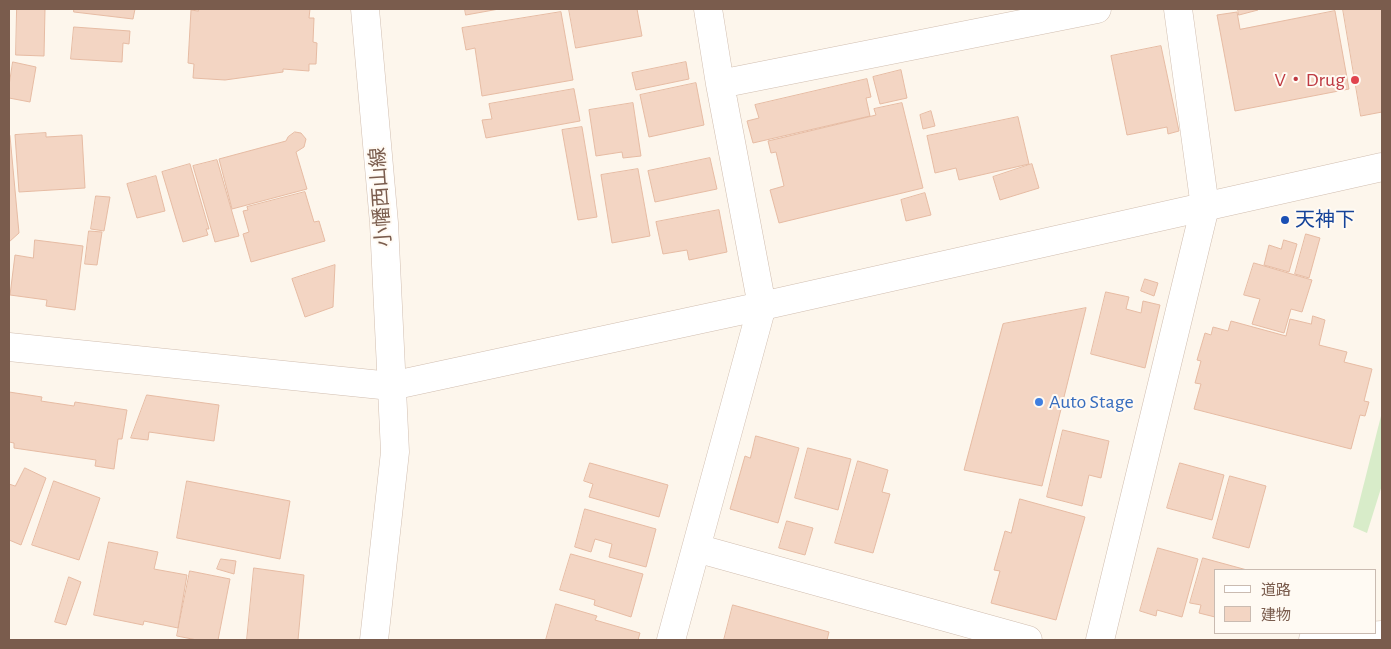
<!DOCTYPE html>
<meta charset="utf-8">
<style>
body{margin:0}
#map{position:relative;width:1391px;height:649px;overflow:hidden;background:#fdf6ec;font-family:"Alegreya Sans","Noto Sans JP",sans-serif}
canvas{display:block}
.frame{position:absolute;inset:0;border:10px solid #7a5c4d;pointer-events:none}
.legend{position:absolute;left:1214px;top:569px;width:162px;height:65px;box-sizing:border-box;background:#fffaf3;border:1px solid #cabbb1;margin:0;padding:6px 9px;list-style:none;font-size:15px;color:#7a5c4d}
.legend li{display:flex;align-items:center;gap:10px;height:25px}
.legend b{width:25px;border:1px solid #cabbb1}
</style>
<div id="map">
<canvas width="1391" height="649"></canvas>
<div class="frame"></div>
<ul class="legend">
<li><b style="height:6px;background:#fff"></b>道路</li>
<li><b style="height:14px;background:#f3d5c3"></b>建物</li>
</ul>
</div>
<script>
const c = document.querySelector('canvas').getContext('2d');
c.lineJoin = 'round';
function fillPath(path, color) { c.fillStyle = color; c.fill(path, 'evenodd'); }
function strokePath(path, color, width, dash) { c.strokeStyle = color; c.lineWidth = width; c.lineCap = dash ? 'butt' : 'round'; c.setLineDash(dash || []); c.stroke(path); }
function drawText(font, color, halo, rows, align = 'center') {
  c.font = font + ' "Alegreya Sans","Noto Sans JP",sans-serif'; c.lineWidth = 4; c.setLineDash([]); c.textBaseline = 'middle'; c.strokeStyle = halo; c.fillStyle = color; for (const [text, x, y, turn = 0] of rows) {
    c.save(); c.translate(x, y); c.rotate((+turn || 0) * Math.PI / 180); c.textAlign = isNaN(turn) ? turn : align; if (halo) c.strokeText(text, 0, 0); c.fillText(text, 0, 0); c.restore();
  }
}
const green = new Path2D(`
 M1382 412V485L1367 533 1353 527Z`);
const building = new Path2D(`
 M17 9H45L44 56 16 55Z
 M74 9H135L133 19 74 12Z
 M198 9H310L309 18H314L313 42 317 43 316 64H309V71L283 69V72L225 80 193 78 194 64 188 63 191 10 198 11Z
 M465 9H499L466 15Z
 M569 9H638H637L642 36 576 48Z
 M1238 9H1257L1258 10 1239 15Z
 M1343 9H1382V112L1361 116Z
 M1335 11 1349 89 1235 111 1217 15 1237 12 1240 29Z
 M561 12 573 80 482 96 475 48 466 50 462 28Z
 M74 27 130 31 129 44 123 43 122 62 71 59Z
 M1161 46 1179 131 1168 134 1167 127 1127 135 1111 56Z
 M13 62 36 67 30 102 9 98V86Z
 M686 62 689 79 636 90 632 73Z
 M901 70 907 98 880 104 873 77Z
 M867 79 871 97 866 98 870 116 753 143 747 121 759 118 755 105Z
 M696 83 704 125 649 137 640 95Z
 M574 89 580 121 486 138 482 120 492 119 489 104Z
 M633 103 641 156 623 158 622 152 596 156 589 110Z
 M902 103 923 188 779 223 770 190 784 186 776 152 771 153 768 141 876 115 874 109Z
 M931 111 935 126 923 129 920 115Z
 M1018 117 1029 164 959 180 956 168 935 173 927 136Z
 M582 127 597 217 578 220 562 130Z
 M295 132 301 133 306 139 304 147 296 152 307 189 232 209 219 159 286 141 288 137Z
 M46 133V137L82 135 85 188 19 192 15 135Z
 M10 136 19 233 9 242V137Z
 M710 158 717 189 655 202 648 171Z
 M217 160 239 236 215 242 193 166Z
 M190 164 209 229H206L208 235 183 242 162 172Z
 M1032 164 1039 188 1000 200 993 177Z
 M638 169 650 236 612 243 601 175Z
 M156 176 165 211 137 218 127 184Z
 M305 192 314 222 319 221 325 241 251 262 243 234 249 232 243 211 248 210 247 207Z
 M925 193 931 215 906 221 901 200Z
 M96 196 110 197 104 231 91 229Z
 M719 210 727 252 689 260 687 250 663 254 656 222Z
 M89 231 102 232 97 265 85 264Z
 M1306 234 1320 238 1309 278 1295 274Z
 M35 240 83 246 75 310 46 306 47 300 10 295 15 255 33 258Z
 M1284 240 1297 244 1289 272 1264 265 1269 245 1281 249Z
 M1254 263 1312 280 1302 312 1291 309 1284 333 1252 324 1260 299 1244 295Z
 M335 265 333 307 305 317 292 279Z
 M1145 279 1158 283 1154 296 1141 291Z
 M1106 292 1129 297 1126 309 1141 313 1143 301 1160 305 1145 368 1091 354Z
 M1086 308 1042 486 964 470 1003 324Z
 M1313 316 1325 320 1319 345 1347 352 1344 362 1372 369 1364 401 1369 402 1365 416 1360 415 1351 449 1194 409 1201 384 1195 383 1201 361 1197 360 1205 333 1211 335 1213 327 1228 331 1231 321 1286 336 1290 319 1311 324Z
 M9 392 42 397 41 401 74 406 75 402 127 410 122 439H118L114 469 95 466 96 460 14 448V443L9 442Z
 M147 395 219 405 214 441 149 432 148 440 131 438Z
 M1063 430 1109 441 1101 478 1089 475 1082 506 1047 497Z
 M756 436 799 448 778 523 730 509 745 456 750 458Z
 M808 448 851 459 838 510 795 498Z
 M858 461 888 470 882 492 890 494 873 553 835 543Z
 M590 463 668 485 659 517 589 497 593 484 584 481Z
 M1180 463 1224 475 1212 520 1167 508Z
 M25 468 46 478 21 545 9 540V484L15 486Z
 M1230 476 1266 486 1249 548 1213 538Z
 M54 481 100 498 79 560 32 545Z
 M187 481 290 501 280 559 177 538Z
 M1020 499 1085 517 1056 620 991 603 1000 571 994 570 1005 531 1011 533Z
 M585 509 656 529 646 567 609 557 612 544 595 539 591 552 575 547Z
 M787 521 813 528 805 555 779 548Z
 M109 542 158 552 154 569 187 575 178 628 144 621 143 625 94 615Z
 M1158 548 1198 559 1182 617 1157 610 1156 616 1140 611Z
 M571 554 643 574 631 617 594 605 595 600 560 590Z
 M1203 558 1247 570H1215V617L1199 613 1201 605 1190 603Z
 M221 559 236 561 234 574 217 569Z
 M254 568 304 575 298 640H247Z
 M190 571 230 579 218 640H197L177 636Z
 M69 577 81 582 66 625 55 622Z
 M556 604 597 616 595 620 640 633 638 640H546Z
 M733 605 829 632 827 640H724Z`);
const minor = new Path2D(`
 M720 84 1097 9
 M9 347 391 386
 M696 548 1028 640
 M671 640 762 306 720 84 708 9
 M1100 640 1205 207 1178 9
 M1313 640 1382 635`);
const tertiary = new Path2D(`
 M365 9 384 223 395 452 374 640
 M391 386 762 306 1382 167`);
const markers = [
 [1355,80,5,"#e0444e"],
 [1285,220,5,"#1a4fb4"],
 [1039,402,5,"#3f7fe0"]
];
const healthNames = [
 ["V・Drug",1345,80]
];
const streetNames = [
 ["小幡西山線",381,197,-94]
];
const transitNames = [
 ["天神下",1295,220]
];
const shopNames = [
 ["Auto Stage",1049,402]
];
fillPath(green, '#d8ecc9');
fillPath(building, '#f3d5c3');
strokePath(building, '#e6bba3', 1);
strokePath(minor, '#d1beb0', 29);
strokePath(tertiary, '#d1beb0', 29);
strokePath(minor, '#fff', 28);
strokePath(tertiary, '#fff', 28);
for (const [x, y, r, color] of markers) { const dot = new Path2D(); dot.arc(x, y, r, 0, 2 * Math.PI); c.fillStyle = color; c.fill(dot); strokePath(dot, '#fffaf3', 2); }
drawText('20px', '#be3a42', '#fffaf3', healthNames, 'right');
drawText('20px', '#7a5c4d', '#fffaf3', streetNames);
drawText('20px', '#164399', '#fffaf3', transitNames, 'left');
drawText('20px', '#366cbe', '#fffaf3', shopNames, 'left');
</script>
